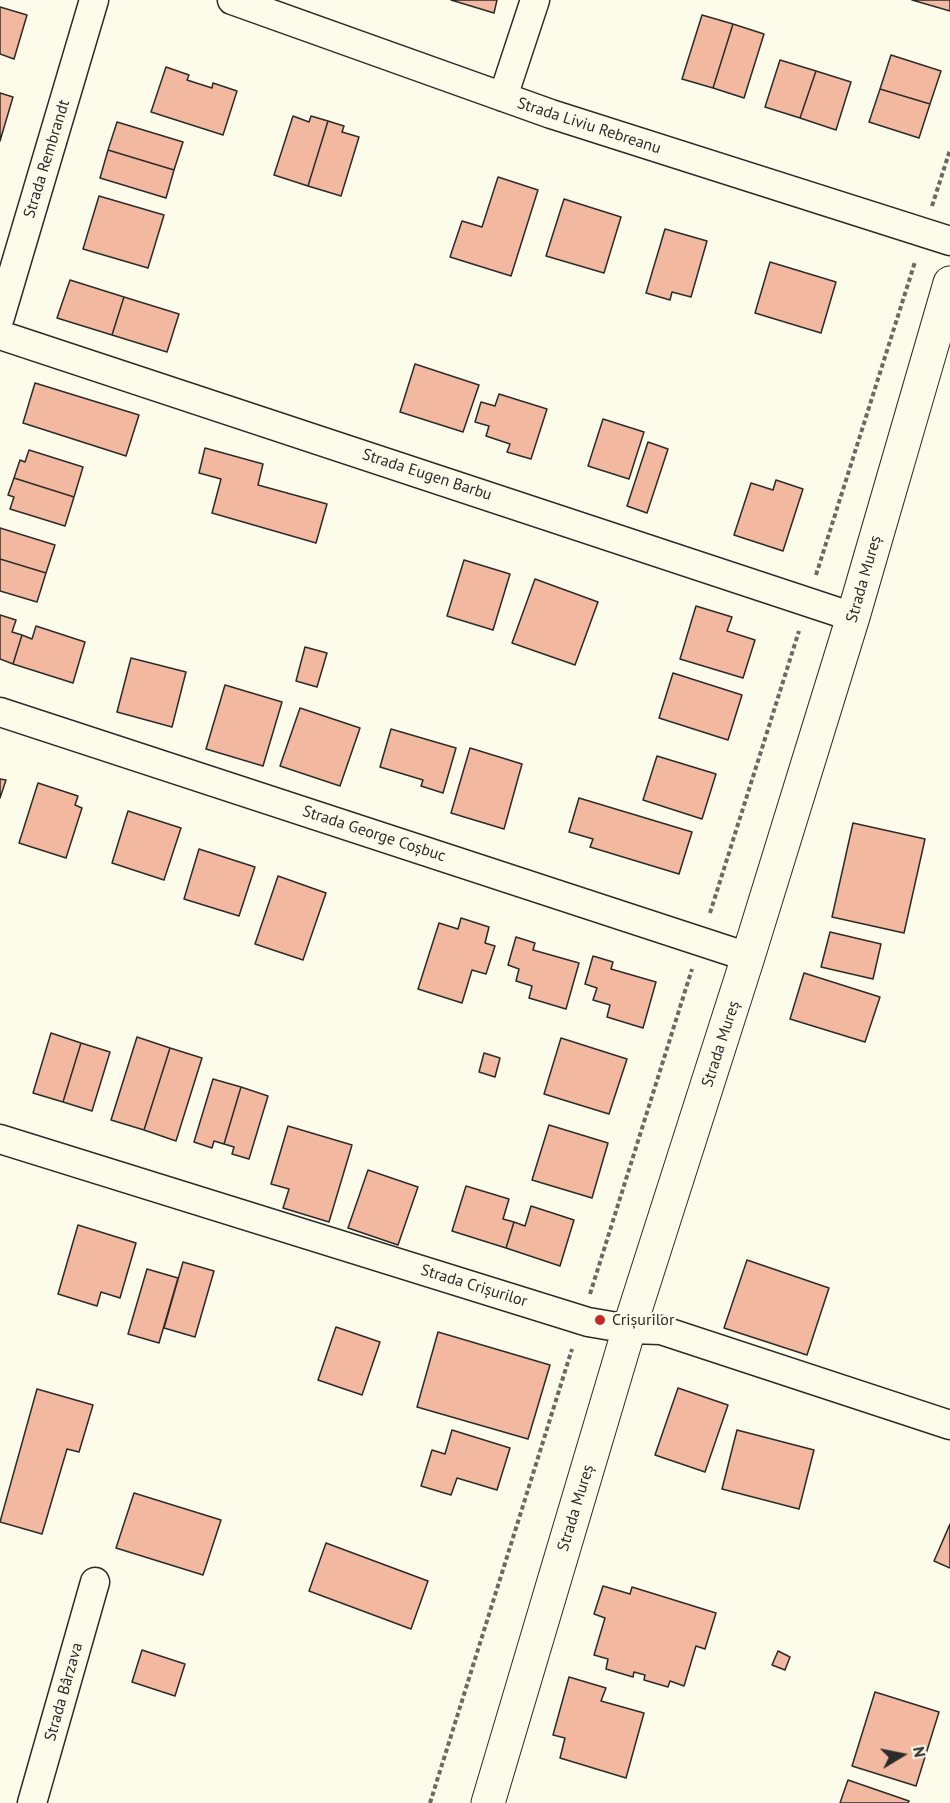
<!DOCTYPE html>
<meta charset="utf-8">
<style>
body{margin:0}
#map{position:relative;width:950px;height:1803px;overflow:hidden;background:#fdfbea;font-family:"PT Sans",sans-serif}
canvas{display:block}
.north{position:absolute;left:872px;top:1725px;width:60px;height:60px;-webkit-text-stroke:4px #fdfbea;paint-order:stroke;rotate:80deg;font-size:16px;font-weight:700;line-height:24px;text-align:center;color:#2b2b2b}
.north::after{content:'';display:block;margin:auto;width:21px;height:27px;background:#2b2b2b;clip-path:polygon(50% 0,100% 100%,50% 72%,0 100%)}
</style>
<div id="map">
<canvas width="950" height="1803"></canvas>
<div class="north">N</div>
</div>
<script>
const c = document.querySelector('canvas').getContext('2d');
c.lineJoin = 'round';
function fillPath(path, color) { c.fillStyle = color; c.fill(path, 'evenodd'); }
function strokePath(path, color, width, dash) { c.strokeStyle = color; c.lineWidth = width; c.lineCap = dash ? 'butt' : 'round'; c.setLineDash(dash || []); c.stroke(path); }
function drawText(font, color, halo, rows, align = 'center') {
  c.font = font + ' "PT Sans",sans-serif'; c.lineWidth = 4.5; c.setLineDash([]); c.textBaseline = 'middle'; c.strokeStyle = halo; c.fillStyle = color; for (const [text, x, y, turn = 0] of rows) {
    c.save(); c.translate(x, y); c.rotate((+turn || 0) * Math.PI / 180); c.textAlign = isNaN(turn) ? turn : align; if (halo) c.strokeText(text, 0, 0); c.fillText(text, 0, 0); c.restore();
  }
}
const building = new Path2D(`
 M451 0H497L494 13Z
 M912 0H950V11Z
 M0 7 27 15 14 59 0 54Z
 M702 15 733 24 713 88 682 79Z
 M733 24 764 34 744 98 713 88Z
 M891 55 941 71 930 104 880 89Z
 M780 60 816 71 800 118 765 107Z
 M166 67 189 75 187 80 212 88 213 83 237 91 223 135 151 112Z
 M816 71 851 82 836 130 800 118Z
 M880 89 930 104 919 138 869 122Z
 M0 93 13 97 0 141Z
 M293 116 309 122 311 116 328 121 308 186 274 175Z
 M328 121 344 126 342 132 359 137 341 196 308 186Z
 M117 122 183 142 174 170 108 150Z
 M108 150 174 170 166 198 100 178Z
 M498 177 538 190 511 276 450 257 462 221 482 227Z
 M99 196 164 215 148 268 83 249Z
 M564 199 621 217 604 273 546 256Z
 M665 229 707 241 691 297 672 292 670 300 646 293Z
 M770 262 836 282 821 333 755 313Z
 M70 280 124 297 112 335 57 318Z
 M124 297 179 314 167 352 112 335Z
 M415 364 479 385 463 432 400 412Z
 M35 383 139 415 126 456 23 423Z
 M499 394 547 409 531 459 507 452 510 444 486 436 489 426 475 422 481 402 495 406Z
 M603 419 644 432 629 479 588 466Z
 M648 442 668 449 647 513 627 506Z
 M205 448 263 464 258 485 327 504 316 543 212 513 221 479 199 473Z
 M29 450 83 467 74 497 14 478 20 460 25 462Z
 M14 478 74 497 65 526 10 509 14 497 8 495Z
 M776 480 803 489 783 551 734 535 751 483 773 490Z
 M0 528 55 545 46 573 0 559Z
 M0 559 46 573 37 602 0 591Z
 M464 560 510 574 493 630 447 616Z
 M535 579 598 602 575 665 512 643Z
 M696 606 732 617 727 631 755 640 743 678 680 659Z
 M0 615 16 620 12 632 22 635 13 664 0 659Z
 M36 626 85 642 73 683 13 664 22 635 32 639Z
 M305 647 327 653 317 687 296 681Z
 M131 658 186 672 172 727 117 712Z
 M673 673 742 695 728 740 659 718Z
 M225 685 282 702 263 766 206 749Z
 M300 708 360 728 340 786 280 766Z
 M391 729 456 748 443 793 421 786 423 780 380 767Z
 M470 748 522 764 504 829 451 813Z
 M657 756 716 774 702 819 643 800Z
 M0 779 6 780 0 798Z
 M38 783 78 796 75 805 82 808 66 858 19 843Z
 M579 798 692 832 679 874 590 847 593 839 569 832Z
 M128 811 181 828 164 880 112 863Z
 M853 823 925 839 904 933 832 917Z
 M199 849 255 867 239 916 184 899Z
 M278 876 326 893 303 960 255 944Z
 M461 918 489 927 485 943 495 946 486 974 472 970 462 1003 418 989 439 923 458 929Z
 M830 932 881 944 873 979 821 967Z
 M516 937 535 943 533 950 579 963 566 1009 529 998 532 986 516 981 519 969 508 965Z
 M593 956 613 962 611 969 656 982 643 1028 607 1017 610 1005 593 1000 597 988 585 984Z
 M804 973 880 997 865 1042 790 1019Z
 M51 1033 81 1043 63 1102 33 1093Z
 M137 1037 170 1048 144 1130 111 1120Z
 M561 1038 627 1059 609 1114 544 1094Z
 M81 1043 110 1052 92 1111 63 1102Z
 M170 1048 202 1058 176 1141 144 1130Z
 M484 1053 500 1058 495 1077 479 1072Z
 M213 1079 241 1087 224 1144 214 1141 212 1148 194 1142Z
 M241 1087 268 1096 249 1159 232 1154 234 1147 224 1144Z
 M549 1125 608 1143 592 1198 532 1180Z
 M288 1126 352 1145 329 1222 283 1208 289 1189 271 1184Z
 M368 1170 418 1187 398 1245 348 1228Z
 M466 1186 509 1199 503 1219 514 1222 506 1248 452 1231Z
 M531 1206 574 1220 560 1266 506 1248 514 1222 525 1226Z
 M78 1225 136 1243 120 1298 101 1292 97 1306 58 1294Z
 M747 1260 829 1288 807 1355 724 1328Z
 M183 1262 214 1271 195 1337 164 1328Z
 M147 1269 178 1278 159 1343 128 1334Z
 M336 1327 380 1342 362 1395 318 1380Z
 M438 1332 550 1365 528 1439 417 1407Z
 M678 1388 728 1405 705 1472 655 1455Z
 M37 1389 93 1405 79 1452 67 1449 42 1534 0 1522Z
 M452 1430 510 1448 497 1490 457 1478 451 1495 421 1486 432 1450 445 1454Z
 M737 1430 814 1450 799 1509 722 1489Z
 M134 1493 221 1520 203 1575 116 1548Z
 M950 1524V1568L934 1561Z
 M326 1543 428 1581 411 1629 309 1591Z
 M603 1586 630 1594 632 1587 716 1613 705 1649 696 1646 684 1686 670 1681 668 1687 644 1680 645 1675 634 1672 633 1677 606 1669 608 1659 594 1655 605 1618 594 1614Z
 M142 1650 185 1664 175 1696 132 1682Z
 M778 1651 790 1657 785 1670 772 1665Z
 M569 1677 606 1688 601 1701 644 1713 626 1778 560 1758 565 1738 553 1735Z
 M875 1692 939 1712 916 1786 852 1766Z
 M848 1780 909 1801 908 1803H840Z`);
const path = new Path2D(`
 M932 206 950 150
 M816 575 915 262
 M710 913 799 631
 M590 1294 692 969
 M430 1803 572 1349`);
const street = new Path2D(`
 M232 0 551 114 950 241
 M503 97 535 0
 M0 317 94 0
 M0 335 853 617
 M0 712 748 957
 M0 1139 588 1322 629 1329 661 1330 950 1425
 M32 1803 95 1582`);
const secondary = new Path2D(`
 M488 1803 629 1329 748 957 853 617 950 283`);
const markers = [
 [600,1320,6,"#c62828"]
];
const streetNames = [
 ["Strada Liviu Rebreanu",589,126,18],
 ["Strada Rembrandt",47,159,-73],
 ["Strada Eugen Barbu",427,475,18],
 ["Strada Mureș",864,579,-74],
 ["Strada George Coșbuc",374,834,18],
 ["Strada Mureș",721,1044,-72],
 ["Strada Crișurilor",474,1286,17],
 ["Strada Mureș",576,1508,-73],
 ["Strada Bârzava",64,1692,-74]
];
const poiNames = [
 ["Crișurilor",612,1320]
];
fillPath(building, '#f2b8a0');
strokePath(building, '#2b2b2b', 1.5);
strokePath(street, '#2b2b2b', 31);
strokePath(secondary, '#2b2b2b', 35);
strokePath(path, '#6a6964', 4, [4.5, 3]);
strokePath(street, '#fdfbea', 28);
strokePath(secondary, '#fdfbea', 33);
for (const [x, y, r, color] of markers) { const dot = new Path2D(); dot.arc(x, y, r, 0, 2 * Math.PI); c.fillStyle = color; c.fill(dot); strokePath(dot, '#fdfbea', 2); }
drawText('16px', '#2b2b2b', '#fdfbea', streetNames);
drawText('16px', '#2b2b2b', '#fdfbea', poiNames, 'left');
</script>
